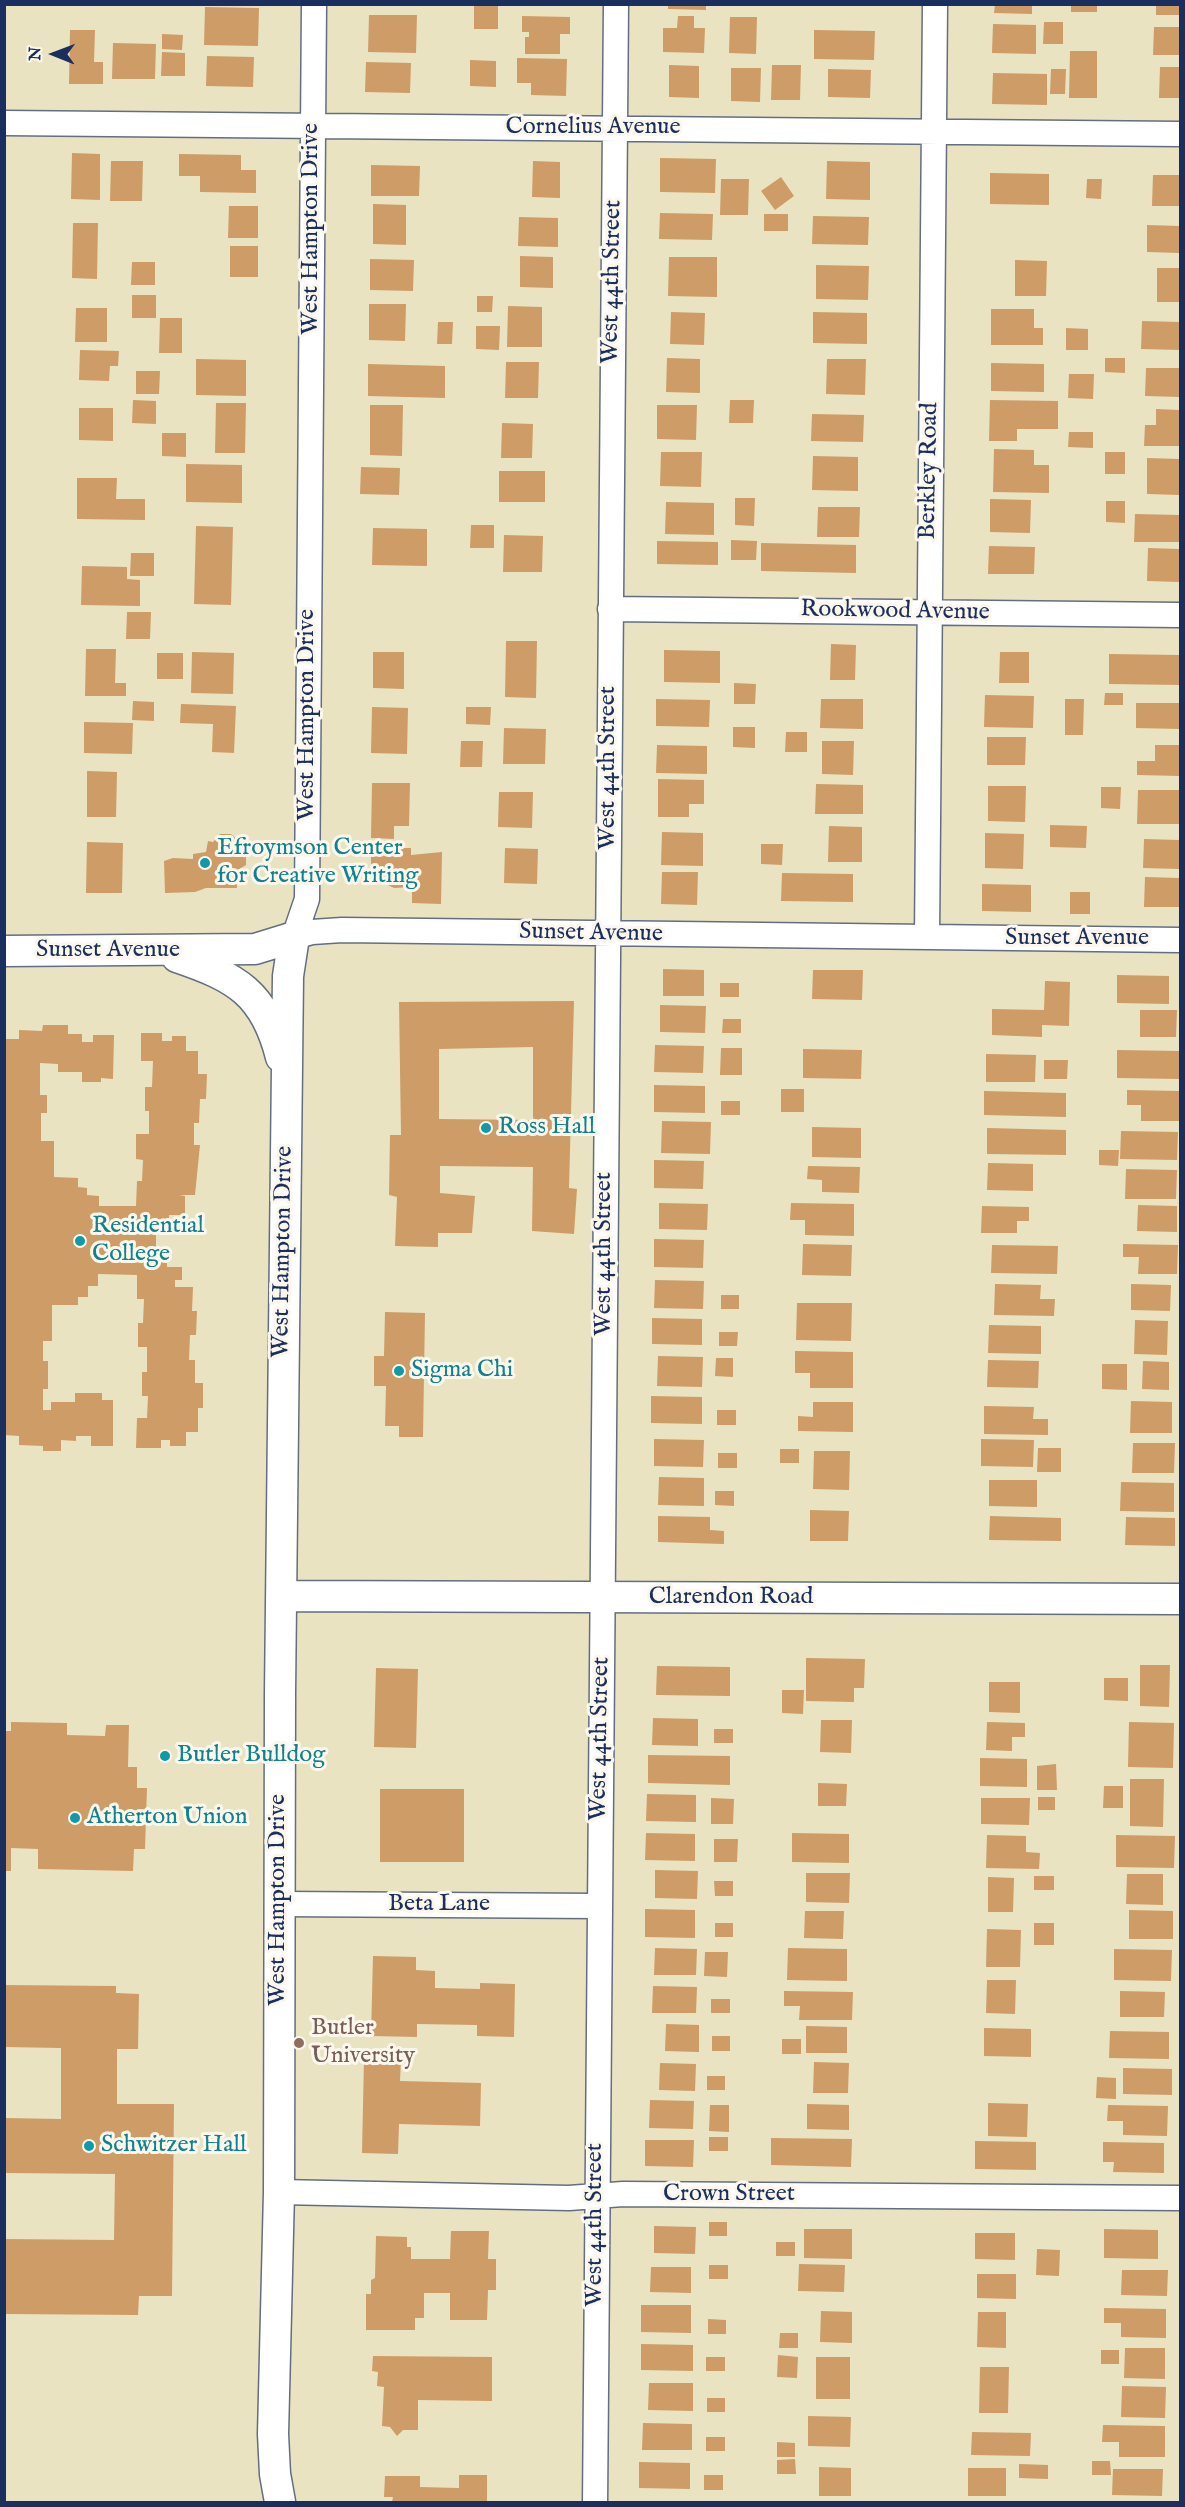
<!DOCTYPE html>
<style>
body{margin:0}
#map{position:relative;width:1185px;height:2507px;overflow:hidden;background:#eae3c2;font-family:"IM FELL English",serif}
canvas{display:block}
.frame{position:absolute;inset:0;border:6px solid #1b2f5e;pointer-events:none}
.north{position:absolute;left:24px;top:24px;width:60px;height:60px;-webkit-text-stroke:4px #fbf7ec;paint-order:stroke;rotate:271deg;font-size:16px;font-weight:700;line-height:24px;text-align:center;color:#1b2f5e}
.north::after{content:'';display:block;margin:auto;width:21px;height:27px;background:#1b2f5e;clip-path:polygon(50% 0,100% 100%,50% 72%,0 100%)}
</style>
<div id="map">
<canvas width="1185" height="2507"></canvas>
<div class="frame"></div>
<div class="north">N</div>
</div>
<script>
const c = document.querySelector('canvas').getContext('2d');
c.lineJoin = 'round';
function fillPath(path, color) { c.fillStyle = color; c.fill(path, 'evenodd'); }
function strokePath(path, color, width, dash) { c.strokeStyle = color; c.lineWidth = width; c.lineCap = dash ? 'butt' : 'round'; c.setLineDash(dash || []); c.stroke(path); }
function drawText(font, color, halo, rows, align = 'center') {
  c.font = font + ' "IM FELL English",serif'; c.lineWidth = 6; c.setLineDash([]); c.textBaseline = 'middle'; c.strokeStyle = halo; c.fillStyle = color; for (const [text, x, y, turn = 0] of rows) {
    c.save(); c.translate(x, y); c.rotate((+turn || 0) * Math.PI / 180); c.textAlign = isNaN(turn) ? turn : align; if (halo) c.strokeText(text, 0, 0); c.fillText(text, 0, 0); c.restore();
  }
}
const building = new Path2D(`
 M668 4H706V10L668 9Z
 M995 4H1032V14L994 13Z
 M1071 4H1097V12H1071Z
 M1156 4H1180V15H1156Z
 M474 5 498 6V29H474Z
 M205 7 259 8 258 46 204 45Z
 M369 15H417L416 53 368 52Z
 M522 16 570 17V34H560V54H525V37H529V32H522Z
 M678 16H694V28H705L704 53 663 52V28H677Z
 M730 17H757L756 54 729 53Z
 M1044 22H1063V44H1043Z
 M993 24 1036 25V54L992 53Z
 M1154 27H1180V55H1153Z
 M70 30H95L94 62H103V84H69Z
 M814 30 875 31 874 60 814 59Z
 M162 34 183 35 182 50 162 49Z
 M113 43 156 44 155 79H112Z
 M1070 51H1097V98H1069Z
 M162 52 185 53V76H161Z
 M207 56 254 57 253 87 206 86Z
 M517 58 567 59 566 96 531 95V83H517Z
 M470 60 496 61V87L470 86Z
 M366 62 411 63 410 93 365 92Z
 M669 65 699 66V98L669 97Z
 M772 65H801L800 100H771Z
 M1160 67H1180V98H1159Z
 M731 68H761L760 102 731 101Z
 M828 69 871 70 870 98 828 97Z
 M1051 69H1066L1065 94H1050Z
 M993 73 1047 74V105L992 104Z
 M72 153 100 154V200L71 199Z
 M179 154 241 155V170H256V193L200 192V176H179Z
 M660 158 716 159 715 193 660 192Z
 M111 161H143L142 201H110Z
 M533 161 560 162V198L532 197Z
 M827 161 870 162V200L826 199Z
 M371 165 420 166 419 196H371Z
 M990 173 1049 174V205L990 204Z
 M1153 175H1180V206H1152Z
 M781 177 794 196 775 210 761 191Z
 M721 179H749L748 215H720Z
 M1087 179H1102L1101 199 1086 198Z
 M373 204 406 205V245L373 244Z
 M229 206H258V238H228Z
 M660 213 713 214 712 240 659 239Z
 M764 214H788V231H764Z
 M813 216 869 217 868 245 812 244Z
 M519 217 558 218V247L518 246Z
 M73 223H98L97 279 72 278Z
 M1147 225 1180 226V253L1147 252Z
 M230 246H258V277H230Z
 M520 256 553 257V288L520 287Z
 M669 257H717V297L668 296Z
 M370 259 414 260 413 291 370 290Z
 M1015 260 1047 261 1046 296H1015Z
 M132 262H155V285H131Z
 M816 265 869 266 868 300 816 299Z
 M1157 268H1180V302H1157Z
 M132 295H156V318H132Z
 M477 296H493L492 312H477Z
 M369 304H406L405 341 369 340Z
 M508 306 542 307V347H507Z
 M76 308H107V342H75Z
 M991 309H1034V328H1043V345H991Z
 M671 312 705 313 704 345 670 344Z
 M813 312 867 313V344L813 343Z
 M160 318H182V353H159Z
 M1142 321 1180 322V350L1141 349Z
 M438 322H453L452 344H437Z
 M476 326H500L499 350 476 349Z
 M1066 328 1088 329V350H1066Z
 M80 350 119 351 118 366H110L109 381 79 380Z
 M667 358 700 359V393L666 392Z
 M1105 358H1125V373L1105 372Z
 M196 359 246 360V396L196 395Z
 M827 359H866L865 395 826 394Z
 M506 362H539L538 398H505Z
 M991 363 1044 364V392L991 391Z
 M368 364 445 366V398L368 396Z
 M1146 368H1180V397L1145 396Z
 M136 371H160L159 394H136Z
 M1069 374H1094L1093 399 1068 398Z
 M133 400 156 401V424L132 423Z
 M730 400H754L753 423H729Z
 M990 400 1058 401V429H1017V441H989Z
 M216 403H246L245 453H215Z
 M370 405H403L402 456 370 455Z
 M657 405H697L696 440 657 439Z
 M79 408H113V441L79 440Z
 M1156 409 1180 410V446H1144L1145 425H1156Z
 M812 414 864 415 863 442 811 441Z
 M502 423 533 424 532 458H501Z
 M1069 432H1093V448L1068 447Z
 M162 433H186V457L162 456Z
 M994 449 1034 450V465H1049V493L993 492Z
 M661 452H702L701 487 660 486Z
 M1105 452H1125V474H1105Z
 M813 456 858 457V491L812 490Z
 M1147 458 1180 459V495L1147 494Z
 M186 464 242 465V503L186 502Z
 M361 467 400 468 399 495 360 494Z
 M499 471H545V502H499Z
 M77 478H117L116 499H145V520L77 519Z
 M735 498H755L754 526 735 525Z
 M990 499 1031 500 1030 533 990 532Z
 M1106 501H1125V523L1106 522Z
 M666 502 714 503V535L665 534Z
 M818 507H860L859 537H817Z
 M1135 514 1180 515V542H1134Z
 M471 525H494V548H470Z
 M196 526 233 527 231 605 194 604Z
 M373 528 427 529V566L372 565Z
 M504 535 543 536 542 572H503Z
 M731 540 757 541 756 560H731Z
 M657 541 718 542V565L657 564Z
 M761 543 856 545V573L761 571Z
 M989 546 1035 547 1034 574H988Z
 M1148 548 1180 549V582L1147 581Z
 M131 553H154V576H130Z
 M82 566 127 567V579L140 580V606L81 605Z
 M127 612H151L150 639H126Z
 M506 641H537L536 698 505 697Z
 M831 644 856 645 855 680H830Z
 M86 649H116L115 683H126V696H85Z
 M664 650 720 651V683L664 682Z
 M192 652 234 653 233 694 191 693Z
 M373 652H404V689L373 688Z
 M1000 652H1029V683H999Z
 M157 653H183V679H157Z
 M1109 654 1180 655V685L1109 684Z
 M734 683 756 684 755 704H734Z
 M1105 693H1123V705H1104Z
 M985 695 1034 696 1033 728 984 727Z
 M656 699 710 700 709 727 656 726Z
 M821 699H863V729L820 728Z
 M1065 699H1084L1083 735H1065Z
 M133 701 154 702V721L132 720Z
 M1136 703H1180V729L1136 728Z
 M181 704 236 706 234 753 212 752 213 724 180 723Z
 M372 707 408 708 407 754 371 753Z
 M466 707H491L490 725 466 724Z
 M84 722 133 723 132 754 84 753Z
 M733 727H755V748L733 747Z
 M504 728 546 729 545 764H503Z
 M786 732H807V752H785Z
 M987 737H1026L1025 765H987Z
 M461 741H483L482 767H460Z
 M822 741H854L853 775 822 774Z
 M657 745 707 746V774L656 773Z
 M1155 745H1180V776L1137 775V761H1155Z
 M87 771 117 772 116 817H87Z
 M658 779 704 780V804H689V817H658Z
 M372 783H410L409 826H394V839L371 838Z
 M816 784 863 785V814H815Z
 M988 786H1026L1025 822 988 821Z
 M1101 787H1121L1120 809 1101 808Z
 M1138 790H1180V824H1137Z
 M499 792H533L532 828 498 827Z
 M1050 825 1087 826 1086 848 1050 847Z
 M829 826 862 827V862H828Z
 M662 832 703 833V866L661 865Z
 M985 833 1024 834 1023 869 985 868Z
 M220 834H231L241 843V853L246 857V865L236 871 237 888H206L195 892 165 893 164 861 173 858 193 859V854L206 852 208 841 213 842Z
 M1144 839 1180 840V869L1143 868Z
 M87 842 123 843 122 893H86Z
 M761 844H783L782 865 761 864Z
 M371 848H411V855L442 852 441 904 412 903V887L394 888 386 884 382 877H371Z
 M505 848 538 849 537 884 504 883Z
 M662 872H698L697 905 661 904Z
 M782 873 853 874V902L781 901Z
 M1145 877 1180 878V907H1144Z
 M982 884 1031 885V912L982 911Z
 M1070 892H1090V914H1070Z
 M663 969 704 970V996H663Z
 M813 970H863L862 1000 812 999Z
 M1117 975 1169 976V1004L1117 1003Z
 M1045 981 1070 982 1069 1026 1042 1025V1037L992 1035V1009L1044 1010Z
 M720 983H739V997H720Z
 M574 1001 569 1188 577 1189 574 1234 532 1231 533 1167 440 1166V1193L475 1196 472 1233H438V1247L395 1246 397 1197 389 1195 390 1135H401L399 1002ZM533 1047V1120L439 1119V1049Z
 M660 1005 706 1006 705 1033 660 1032Z
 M1140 1010H1177L1176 1037H1140Z
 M723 1019H741V1033H722Z
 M43 1025H68V1034H82V1042H93V1035H114L113 1079 101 1078V1082H82V1072H58V1064L40 1063V1095H47V1113H41V1141H54V1177L78 1178V1187L87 1188V1195L99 1196V1206H136L137 1181H142L143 1160 136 1159V1134H149V1111H145V1087H152L153 1061H141V1033H162V1041H172V1036H186V1051H198V1074H207L206 1099H200L199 1123H194V1145H200L195 1195H179L185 1196V1215H169V1228H156V1253H167V1267H182V1280H175V1287H193L192 1311H197L196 1335H190L189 1360H195V1383H203V1408H198V1432H186V1446H170V1440H161V1448H136L137 1418H147L148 1396H142V1372H147V1347H138V1323H143L144 1299H137V1275L98 1274V1286H88V1297H78V1305H52V1341H43V1361H48V1389H43V1410H51V1402H75V1393H102V1400H113V1446H91V1436H76V1441L61 1440V1451H43V1446L19 1445V1436L4 1435V1039H19V1030L42 1031Z
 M655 1045 704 1046 703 1073 654 1072Z
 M721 1048H742V1075H720Z
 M803 1049 862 1050 861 1079 803 1078Z
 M1117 1050 1180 1051V1079L1117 1078Z
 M986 1054 1036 1055 1035 1082H986Z
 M1044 1060H1068L1067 1079H1044Z
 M654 1085 705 1086V1113L654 1112Z
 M781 1089H804V1112H781Z
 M1127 1090 1180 1091V1121H1141V1105H1127Z
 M984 1091 1066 1093V1117L984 1115Z
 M721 1101H740V1115H721Z
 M662 1121 711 1122 710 1154 661 1153Z
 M812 1127 861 1128V1158L812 1157Z
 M987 1128 1066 1130V1155L987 1154Z
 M1121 1131 1178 1132 1177 1160 1120 1159Z
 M1099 1150H1119L1118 1166 1099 1165Z
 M654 1160 704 1161 703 1189 654 1188Z
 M988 1163 1033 1164V1191L987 1190Z
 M808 1166 860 1167 859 1193 822 1192V1180L807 1179Z
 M1126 1169 1177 1170 1176 1199H1125Z
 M659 1203 708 1204 707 1230 659 1229Z
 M791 1203 854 1204V1236L805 1235V1220H790Z
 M1138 1205 1177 1206V1232L1137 1231Z
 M982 1206 1029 1207V1221H1017V1233H981Z
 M654 1239 704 1240 703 1268 654 1267Z
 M803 1244 852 1245 851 1276 802 1275Z
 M1123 1244 1178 1245 1177 1274H1138L1139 1257H1123Z
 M992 1245 1058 1246 1057 1274 991 1273Z
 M655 1280 704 1281 703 1309 654 1308Z
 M995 1284 1041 1285 1040 1299H1055L1054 1316 994 1315Z
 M1131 1284 1171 1285 1170 1311 1131 1310Z
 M721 1295H739V1309H721Z
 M797 1303H852L851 1341 796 1340Z
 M385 1312 425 1313 423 1437H399V1426H385L386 1386H374V1356H384Z
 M652 1318 702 1319V1345L652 1344Z
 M1135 1320 1168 1321 1167 1355 1134 1354Z
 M989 1325 1041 1326V1354L988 1353Z
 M719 1332H738L737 1346H719Z
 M795 1351 853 1352V1388H810V1373H795Z
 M658 1356 703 1357 702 1387 657 1386Z
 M716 1358H733V1377L715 1376Z
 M988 1360 1039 1361 1038 1388 987 1387Z
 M1143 1361 1169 1362V1390L1142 1389Z
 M1102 1364H1127V1390L1102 1389Z
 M651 1396 702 1397V1424L651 1423Z
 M1131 1401 1172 1402V1433H1130Z
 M813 1402H853V1432L798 1431V1416L813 1417Z
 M984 1406 1034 1407 1033 1419H1048V1435L984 1434Z
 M717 1410H736V1425H717Z
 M654 1439 704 1440 703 1467 654 1466Z
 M981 1439 1034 1440 1033 1467 981 1466Z
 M1133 1443H1175L1174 1473H1132Z
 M1038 1448H1061V1472H1037Z
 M780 1449H799V1463H780Z
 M814 1451H850L849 1490 813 1489Z
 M718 1453H737V1468H718Z
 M659 1477 704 1478V1506L658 1505Z
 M989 1480H1037V1507L989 1506Z
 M1121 1482 1174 1483V1512L1120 1511Z
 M715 1491H734V1506L715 1505Z
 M810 1510 849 1511 848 1541H810Z
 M658 1516 710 1517V1530L724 1531V1544L658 1542Z
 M990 1516 1061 1518V1541L989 1540Z
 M1126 1517 1175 1518V1546L1125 1545Z
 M806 1658 865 1659 864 1688H854V1702L806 1701Z
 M1140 1665H1170L1169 1707 1140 1706Z
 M657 1666 730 1667V1696L656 1695Z
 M376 1668 418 1669 416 1748 374 1747Z
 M1104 1678H1128V1701L1104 1700Z
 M989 1682H1020V1713L989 1712Z
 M782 1690H804L803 1714 782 1713Z
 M653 1718 698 1719V1746L652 1745Z
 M821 1720H852L851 1753 820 1752Z
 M11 1722 67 1723V1735L105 1736 106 1725H129L128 1767H137V1788H147L145 1849H134L133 1871 38 1869V1849L11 1848V1871H4V1731H11Z
 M987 1722 1025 1723V1737H1012V1751L986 1750Z
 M1129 1722 1174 1723 1173 1768 1128 1767Z
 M714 1729H733V1743H714Z
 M648 1755 730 1756V1785L648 1783Z
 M980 1758 1027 1759V1787L980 1786Z
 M1056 1764 1057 1790H1037V1766Z
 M1130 1779H1164L1163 1827 1130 1826Z
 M818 1783 847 1784 846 1806H818Z
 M1104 1786H1123V1808H1103Z
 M380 1789H464V1862H380Z
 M647 1794 696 1795V1822L646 1821Z
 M1038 1797H1055V1810H1038Z
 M711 1798 734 1799 733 1824H711Z
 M981 1798H1030L1029 1825 981 1824Z
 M646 1833 695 1834V1861L645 1860Z
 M792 1833 849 1834V1863L792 1862Z
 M987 1835 1026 1836V1852L1040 1853 1039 1869 986 1868Z
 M1116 1835 1175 1836 1174 1868 1116 1867Z
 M714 1839H738L737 1862H714Z
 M655 1870 698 1871 697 1899 655 1898Z
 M806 1873H850L849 1903 806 1902Z
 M1127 1874H1163V1905L1126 1904Z
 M1034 1876H1054V1890H1034Z
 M988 1877 1014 1878 1013 1912H988Z
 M714 1881H733V1896H715Z
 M645 1909 695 1910V1938L645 1937Z
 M1129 1910 1173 1911V1939H1129Z
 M805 1911H844L843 1939 804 1938Z
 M715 1923H733V1937H715Z
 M1034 1923H1054V1945H1034Z
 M987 1929 1021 1930 1020 1967H986Z
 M655 1948 697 1949 696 1975H654Z
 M788 1948 847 1949V1981L787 1980Z
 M1114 1949 1172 1950 1171 1981 1114 1980Z
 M705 1952H728L727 1977 704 1976Z
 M373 1956 416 1957V1970L435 1971V1988L480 1989V1983L515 1984 514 2037 477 2036V2025L417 2024V2037L371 2036Z
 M987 1980H1016L1015 2014 986 2013Z
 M4 1985 116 1986V1993L139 1994 138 2049H117V2104H174L172 2296H139L138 2315 4 2314V2239L114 2240 115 2174 4 2173V2118L61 2119V2048L4 2047Z
 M653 1986 697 1987 696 2013H652Z
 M784 1991 853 1992 852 2020H799L800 2006H784Z
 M1120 1991 1165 1992 1164 2017H1120Z
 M711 1999H730V2013H711Z
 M666 2024 699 2025V2052L665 2051Z
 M806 2026 847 2027V2053H806Z
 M984 2028 1031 2029V2057L984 2056Z
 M1110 2031 1169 2032V2059L1109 2058Z
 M712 2036H730V2051H712Z
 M782 2039H801V2054H782Z
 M364 2058 401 2059 400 2081 481 2083 480 2126 399 2124 398 2154 362 2153Z
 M814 2062 849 2063 848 2093H813Z
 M660 2063 696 2064 695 2091 659 2090Z
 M1123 2068 1172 2069V2095L1123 2094Z
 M707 2076H725V2090H707Z
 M1097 2077 1116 2078V2099L1096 2098Z
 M650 2100 694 2101 693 2129 649 2128Z
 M988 2103 1028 2104 1027 2137 988 2136Z
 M807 2104 849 2105V2130L807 2129Z
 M710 2105H729V2132L709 2131Z
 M1108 2105 1168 2106 1167 2136 1123 2135V2121H1107Z
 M709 2137H728V2151H709Z
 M771 2138 852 2139 851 2167 771 2165Z
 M645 2140H694L693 2167 645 2166Z
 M975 2141 1036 2142V2170L975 2169Z
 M1103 2142 1164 2143V2173L1113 2172 1114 2162H1103Z
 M709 2222H727V2236H709Z
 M654 2226 696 2227 695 2254 654 2253Z
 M804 2229H852V2259L804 2258Z
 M1104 2229 1158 2230V2259L1104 2258Z
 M451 2231H489L488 2259H496V2290H488L487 2320H450V2293H424V2318H415V2330H366V2294H371V2280L375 2278 376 2236 407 2237V2247H411V2259H450Z
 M975 2233H1015V2260L975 2259Z
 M776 2242H795V2256H776Z
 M1037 2249 1060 2250 1059 2276 1036 2275Z
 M799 2264 845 2265 844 2292 798 2291Z
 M709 2265H728V2279H709Z
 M651 2267H691V2293L650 2292Z
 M1122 2270H1168L1167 2296 1121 2295Z
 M977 2274H1016V2299L977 2298Z
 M641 2305H691V2333L641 2332Z
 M1104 2308 1166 2309V2338L1121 2337V2323H1104Z
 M821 2311 852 2312V2343L820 2342Z
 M978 2312H1006V2348L977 2347Z
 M708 2319 726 2320V2334H708Z
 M780 2333H798V2348H779Z
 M641 2344 693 2345V2371L641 2370Z
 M1125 2348H1165V2379L1124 2378Z
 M1101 2350H1119V2364H1101Z
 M778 2355 798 2357 797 2378 777 2377Z
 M373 2356 492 2357V2401L418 2400V2430H403L397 2436 390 2427 382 2426 384 2387 377 2386 378 2372 372 2371Z
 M706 2357H725V2371H706Z
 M816 2357H850V2399H816Z
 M980 2367H1009L1008 2413H979Z
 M649 2383H693V2411L648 2410Z
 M1122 2386 1166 2387 1165 2418 1121 2417Z
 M707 2398H725V2412H707Z
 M808 2416 851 2417 850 2447 808 2446Z
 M643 2423 692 2424V2450H642Z
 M1103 2425 1165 2426V2457H1119V2442H1102Z
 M972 2432 1031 2433 1030 2456 971 2455Z
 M706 2437H725V2451H706Z
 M777 2442 795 2443V2457H777Z
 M795 2459 796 2474H777V2460Z
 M1092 2461H1110L1111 2475H1092Z
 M639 2462 690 2463V2489L639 2488Z
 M1019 2464 1048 2465V2479L1019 2478Z
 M819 2467 851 2468V2496H819Z
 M968 2468H1006V2496H968Z
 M1113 2469H1163L1162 2496 1112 2495Z
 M459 2475H487V2502H392L393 2497H384L385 2476H420V2487L459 2488Z
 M704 2475H723V2490H704Z`);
const minor = new Path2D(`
 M4 123 1180 134
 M610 609 1180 615
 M294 937 307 899 314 4
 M294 937 312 932 342 930 1180 940
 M927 937 935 4
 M279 1904 599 1906
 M279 2192 569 2198 623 2194 1180 2198
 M595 2502 616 4`);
const tertiary = new Path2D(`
 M4 951 255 949 294 937
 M177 957C236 977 265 993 281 1057
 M282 1596 1180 1599
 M280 2502 275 2474 273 2434 279 2192 280 1693 288 976 294 937`);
const markers = [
 [205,863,6,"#0f9aa8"],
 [486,1128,6,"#0f9aa8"],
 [80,1241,6,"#0f9aa8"],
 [399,1371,6,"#0f9aa8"],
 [165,1756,6,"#0f9aa8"],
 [75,1818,6,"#0f9aa8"],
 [299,2043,6,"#8d6e63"],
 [89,2146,6,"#0f9aa8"]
];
const streetNames = [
 ["Cornelius Avenue",593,128],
 ["West Hampton Drive",312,229,-90],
 ["West 44th Street",613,282,-89],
 ["Berkley Road",930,471,-89],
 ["Rookwood Avenue",895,612,1],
 ["West Hampton Drive",308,715,-90],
 ["West 44th Street",609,768,-90],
 ["Sunset Avenue",591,934,1],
 ["Sunset Avenue",1077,939],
 ["Sunset Avenue",108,951],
 ["West Hampton Drive",284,1252,-89],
 ["West 44th Street",605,1254,-90],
 ["Clarendon Road",731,1598],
 ["West 44th Street",601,1739,-89],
 ["West Hampton Drive",279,1900,-90],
 ["Beta Lane",439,1905],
 ["Crown Street",729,2195],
 ["West 44th Street",596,2225,-90]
];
const cultureNames = [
 ["Efroymson Center",217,849],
 ["for Creative Writing",217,877],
 ["Ross Hall",498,1128],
 ["Residential",92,1227],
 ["College",92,1255],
 ["Sigma Chi",411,1371],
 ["Butler Bulldog",177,1756],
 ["Atherton Union",87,1818],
 ["Schwitzer Hall",101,2146]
];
const educationNames = [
 ["Butler",311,2029],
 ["University",311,2057]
];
fillPath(building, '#ce9c66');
strokePath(minor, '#636e81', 27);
strokePath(tertiary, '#636e81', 33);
strokePath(minor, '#fff', 24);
strokePath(tertiary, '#fff', 30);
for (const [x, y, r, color] of markers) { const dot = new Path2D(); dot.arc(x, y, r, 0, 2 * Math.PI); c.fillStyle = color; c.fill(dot); strokePath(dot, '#fbf7ec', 2); }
drawText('24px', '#1b2f5e', '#fbf7ec', streetNames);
drawText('24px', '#0d838f', '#fbf7ec', cultureNames, 'left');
drawText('24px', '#785e54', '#fbf7ec', educationNames, 'left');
</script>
